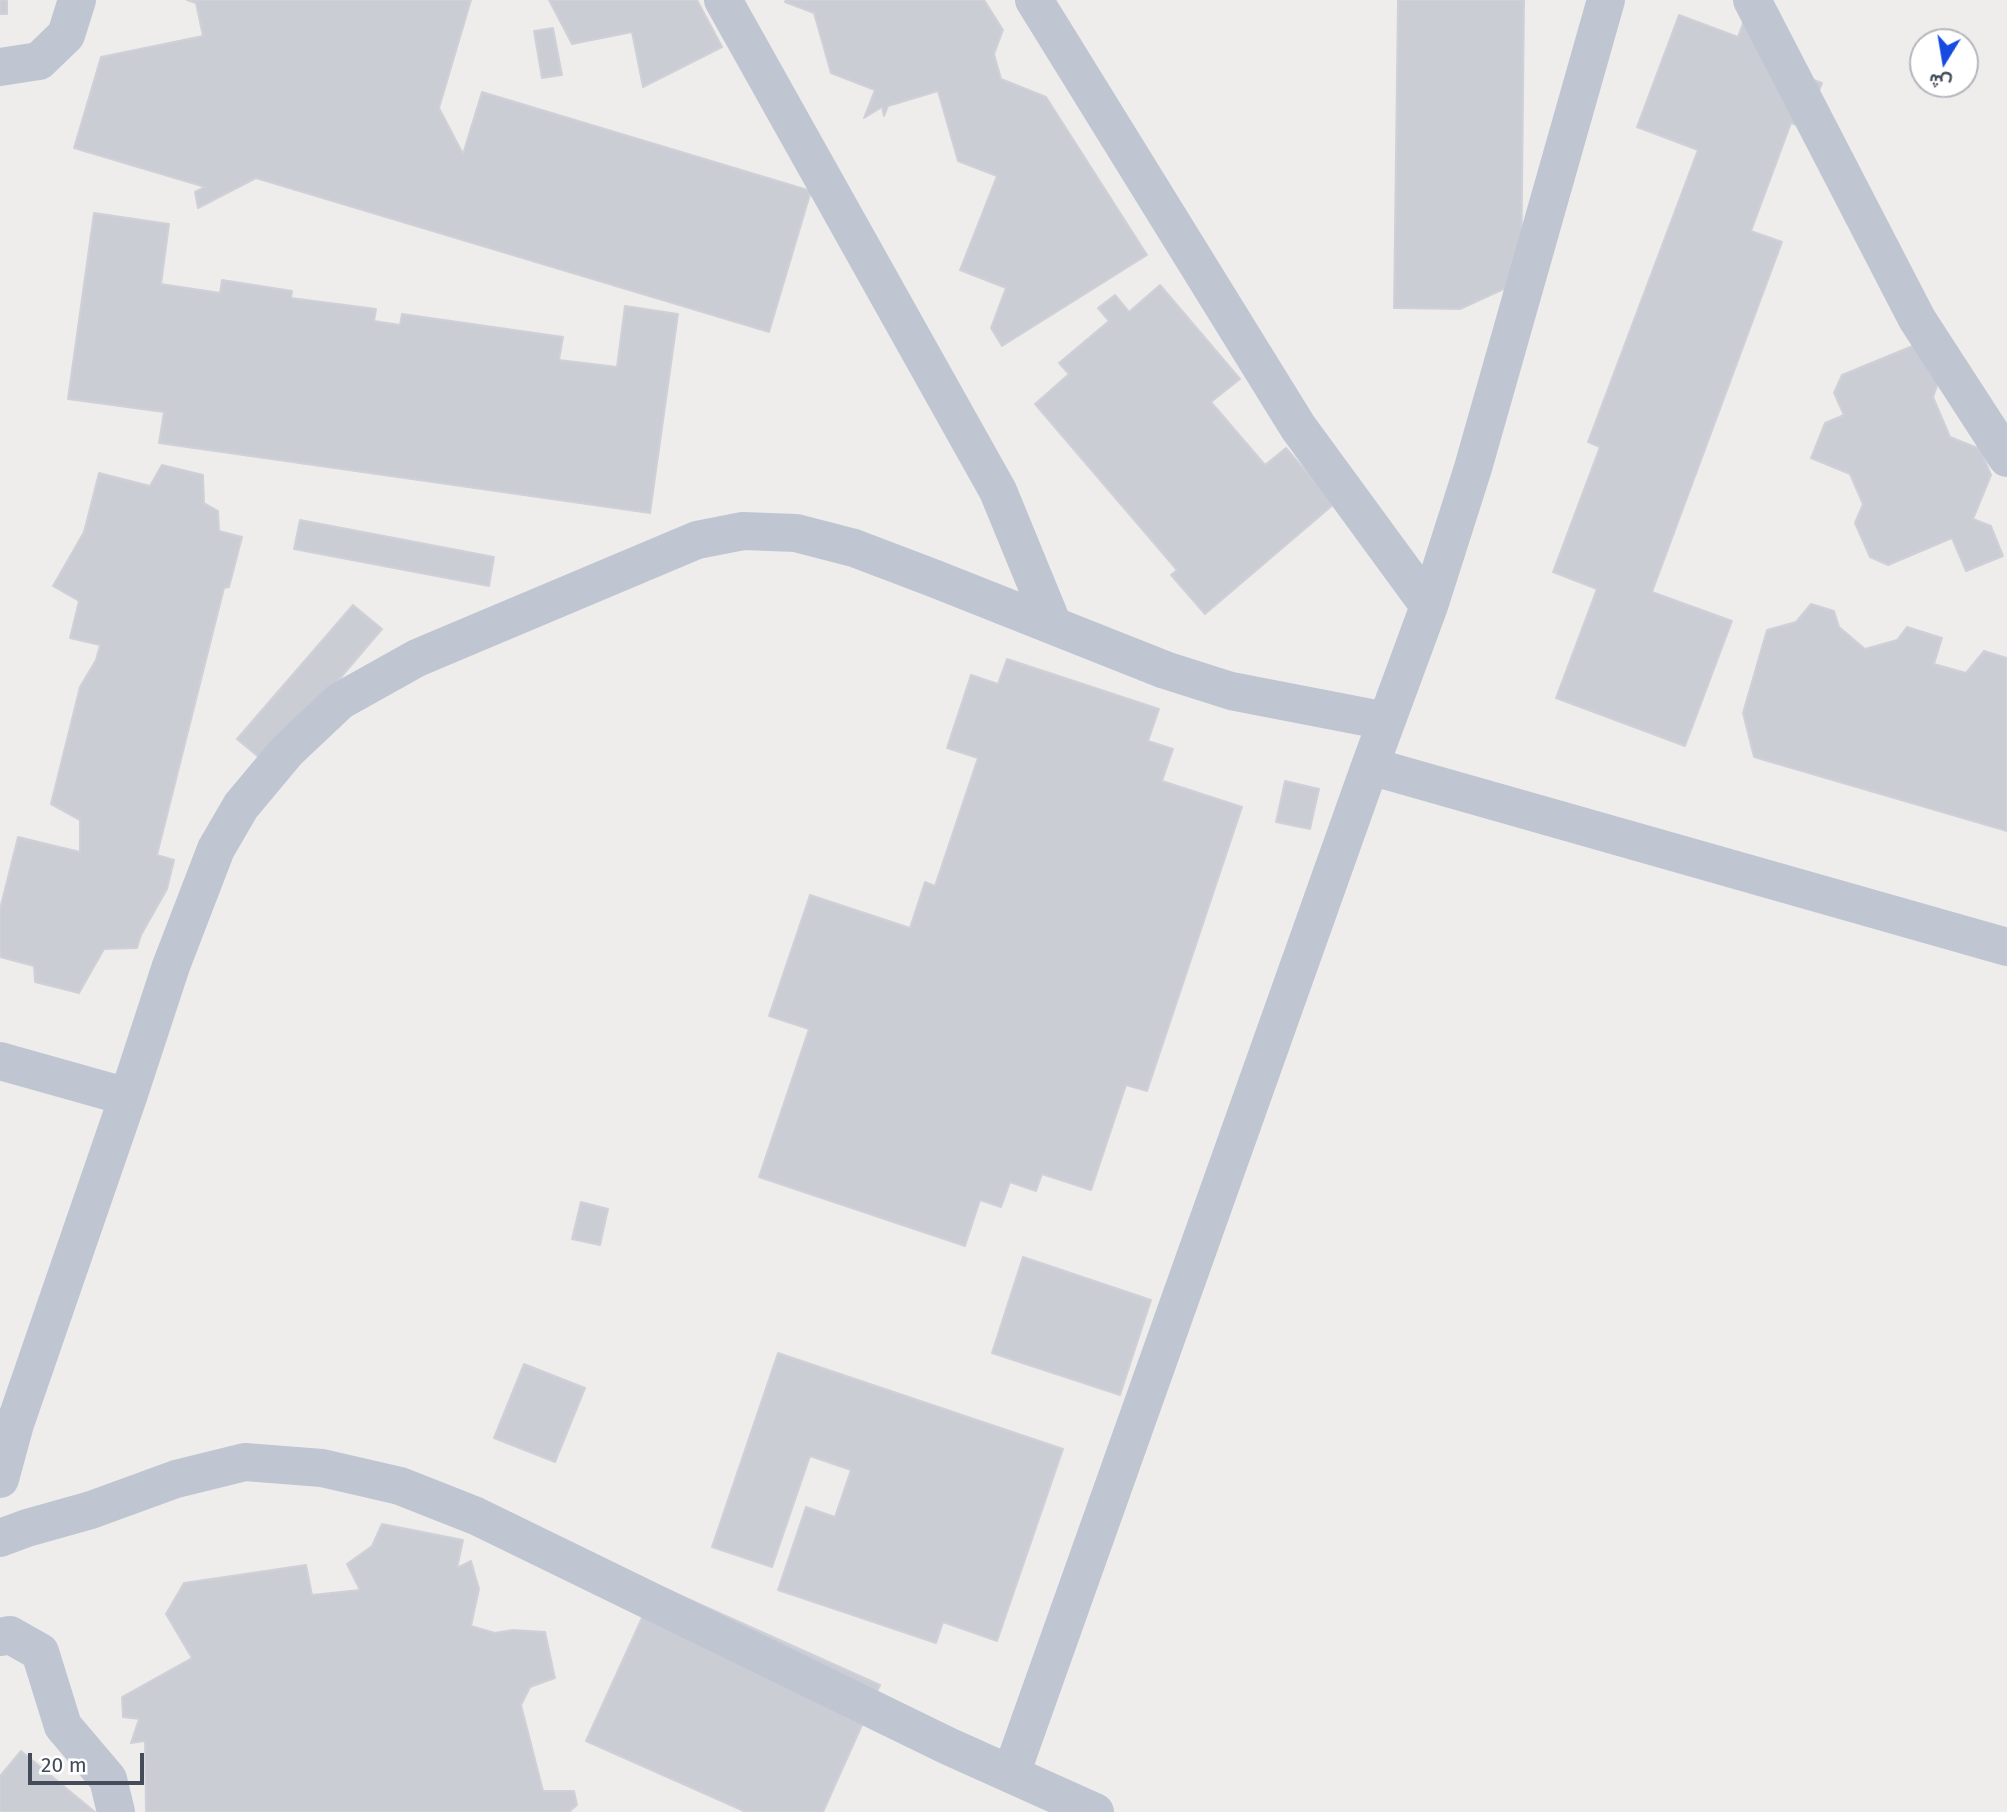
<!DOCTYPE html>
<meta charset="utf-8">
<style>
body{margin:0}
#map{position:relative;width:2007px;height:1812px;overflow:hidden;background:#efedec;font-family:"Fira Sans",Vazirmatn,sans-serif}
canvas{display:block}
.north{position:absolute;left:1909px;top:28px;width:70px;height:70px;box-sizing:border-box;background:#fff;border:2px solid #b4b7bd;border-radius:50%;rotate:191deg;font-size:19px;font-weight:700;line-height:28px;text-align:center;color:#444c5a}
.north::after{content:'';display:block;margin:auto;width:24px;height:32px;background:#154be0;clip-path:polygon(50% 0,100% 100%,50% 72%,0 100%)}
.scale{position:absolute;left:28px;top:1753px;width:116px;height:32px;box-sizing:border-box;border:4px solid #444c5a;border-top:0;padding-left:9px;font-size:21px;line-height:24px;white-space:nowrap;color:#444c5a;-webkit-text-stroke:5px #fff;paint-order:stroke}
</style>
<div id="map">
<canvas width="2007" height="1812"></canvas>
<div class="north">ش</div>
<div class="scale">20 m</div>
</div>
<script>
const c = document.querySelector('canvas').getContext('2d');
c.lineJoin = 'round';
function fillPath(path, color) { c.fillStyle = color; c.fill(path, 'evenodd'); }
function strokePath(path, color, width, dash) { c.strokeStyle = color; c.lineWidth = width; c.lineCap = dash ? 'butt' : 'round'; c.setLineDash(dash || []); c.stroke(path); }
const building = new Path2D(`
 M0 0H7V14H0Z
 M187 0H471L439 108 463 154 482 92 811 191 769 332 256 178 198 208 195 192 205 187 74 148 101 57 203 36 196 3Z
 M549 0H697L722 47 643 87 632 32 572 44Z
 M786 0H984L1003 30 994 54 1001 79 1046 97 1147 255 1002 346 991 328 1006 288 960 270 997 176 958 161 938 91 888 106 884 116 882 107 864 118 875 90 831 73 814 13 785 2Z
 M1398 0H1524L1521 281 1460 309 1394 308Z
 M1679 15 1738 37 1746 15 1773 65 1822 83 1805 128 1791 123 1751 231 1782 242 1652 592 1732 621 1685 746 1556 698 1597 589 1553 572 1600 447 1588 442 1698 150 1637 127Z
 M553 28 562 75 542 78 534 31Z
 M94 213 169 224 161 284 220 293 222 280 292 291 291 298 376 309 374 321 400 325 402 314 563 337 559 360 617 367 625 306 678 314 650 513 159 443 164 412 68 399Z
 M1160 285 1240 379 1211 402 1265 465 1286 448 1334 504 1205 614 1171 575 1177 570 1035 404 1069 374 1059 363 1109 321 1098 308 1115 295 1129 312Z
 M1915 345 1944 367 1933 397 1950 437 1980 449 1991 475 1973 519 1991 526 2003 556 1966 571 1952 538 1888 565 1870 557 1855 523 1863 504 1850 474 1811 458 1825 423 1844 415 1834 393 1842 375Z
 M162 465 203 475 204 503 218 511 219 531 242 537 229 587 224 588 157 855 174 860 167 889 141 935 137 948 104 949 79 993 35 982 34 966 0 957V909L18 837 80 852V820L51 804 80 687 96 660 100 645 70 638 79 601 53 586 84 532 99 473 150 486Z
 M300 520 494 557 489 586 294 549Z
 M1811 604 1834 611 1839 627 1865 649 1897 640 1907 627 1942 638 1934 664 1966 673 1984 651 2007 658V831L1754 757 1743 713 1767 630 1796 622Z
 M353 605 382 629 267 764 237 739Z
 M1007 659 1159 709 1148 741 1173 749 1162 781 1242 807 1147 1091 1126 1085 1091 1190 1042 1174 1036 1191 1010 1182 1001 1207 980 1200 965 1246 759 1177 809 1029 769 1016 810 895 910 928 925 882 935 886 978 758 947 748 971 675 998 684Z
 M1285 781 1319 789 1310 829 1276 822Z
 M581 1202 608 1209 600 1245 572 1239Z
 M1023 1257 1151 1300 1120 1395 992 1353Z
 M778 1353 1063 1449 997 1641 943 1622 936 1643 778 1590 806 1507 835 1517 851 1470 810 1456 772 1567 712 1547Z
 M524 1364 585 1388 555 1462 494 1438Z
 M382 1524 463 1540 457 1568 471 1561 479 1589 471 1626 495 1633 513 1630 545 1632 555 1678 530 1687 521 1705 543 1791H574L577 1805 569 1812H146L145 1741 131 1743 139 1719 123 1717 122 1697 192 1658 166 1614 184 1583 306 1565 312 1595 360 1590 347 1564 372 1546Z
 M657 1585 880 1685 823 1812H746L586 1741Z
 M21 1751 95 1812H0V1776Z`);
const minor = new Path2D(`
 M723 0 998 491 1053 625
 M1034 0 1298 427 1429 606
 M1752 0 1917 319 2007 458
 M0 67 39 61 66 35 77 0
 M1370 766 2007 947
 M0 1061 128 1097
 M0 1479 15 1424 128 1097 171 966 216 849 241 806 287 751 340 701 417 658 697 540 743 531 796 533 854 548 933 578 1165 670 1231 691 1386 721
 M0 1538 27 1528 91 1510 176 1479 245 1462 322 1468 400 1486 476 1516 948 1746 1095 1812
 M0 1637 10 1635 40 1652 63 1726 108 1779 116 1812
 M1011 1774 1370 766 1429 606 1473 468 1606 0`);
fillPath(building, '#cbcdd5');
strokePath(building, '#d0d1d8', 2);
strokePath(minor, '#bfc6d2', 38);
</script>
